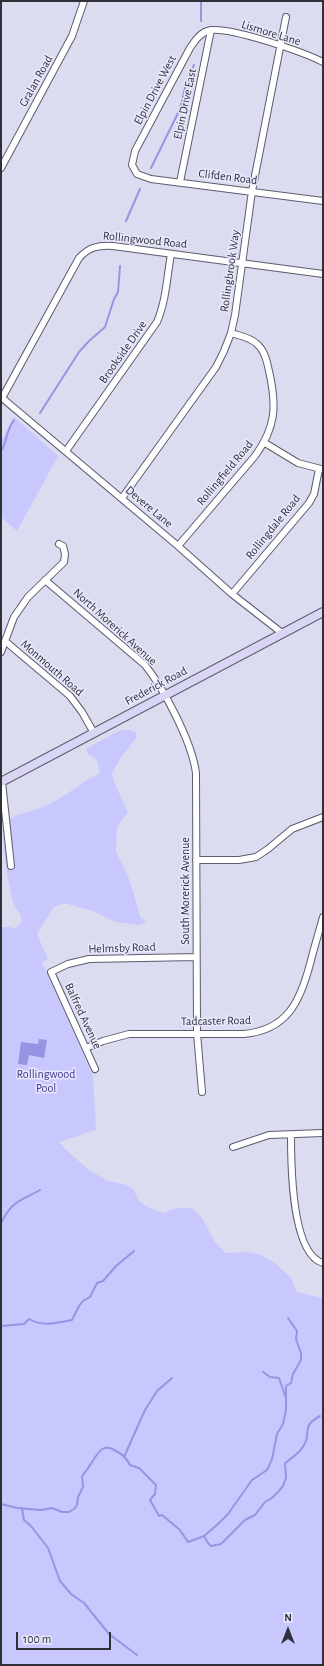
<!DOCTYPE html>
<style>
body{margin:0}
#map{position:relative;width:324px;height:1666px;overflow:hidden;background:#dcdcf1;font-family:"Alegreya Sans",sans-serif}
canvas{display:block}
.frame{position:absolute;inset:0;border:2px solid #303038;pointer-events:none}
.north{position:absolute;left:268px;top:1610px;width:40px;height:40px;-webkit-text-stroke:3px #e9e9fe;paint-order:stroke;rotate:0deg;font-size:11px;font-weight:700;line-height:16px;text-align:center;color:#303038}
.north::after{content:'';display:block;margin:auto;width:14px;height:18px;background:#303038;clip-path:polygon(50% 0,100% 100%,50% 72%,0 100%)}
.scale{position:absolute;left:16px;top:1632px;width:95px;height:18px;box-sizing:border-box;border:2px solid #303038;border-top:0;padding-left:5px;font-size:12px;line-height:14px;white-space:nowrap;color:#303038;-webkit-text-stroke:3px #e9e9fe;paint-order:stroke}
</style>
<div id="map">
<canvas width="324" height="1666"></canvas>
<div class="frame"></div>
<div class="north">N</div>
<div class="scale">100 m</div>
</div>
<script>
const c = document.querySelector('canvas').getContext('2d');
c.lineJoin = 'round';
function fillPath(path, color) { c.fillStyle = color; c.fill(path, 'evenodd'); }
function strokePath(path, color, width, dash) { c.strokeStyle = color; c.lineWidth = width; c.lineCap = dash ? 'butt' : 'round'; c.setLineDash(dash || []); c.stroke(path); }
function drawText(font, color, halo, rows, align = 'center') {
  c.font = font + ' "Alegreya Sans",sans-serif'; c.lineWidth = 3; c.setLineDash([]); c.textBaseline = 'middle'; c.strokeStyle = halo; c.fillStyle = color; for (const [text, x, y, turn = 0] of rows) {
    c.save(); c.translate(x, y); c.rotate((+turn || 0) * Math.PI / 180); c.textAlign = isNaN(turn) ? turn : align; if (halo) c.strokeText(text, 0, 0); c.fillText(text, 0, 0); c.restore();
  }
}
const green = new Path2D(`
 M14 417 58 456 17 531 1 517V441Z
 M120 730H132L136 732 137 737 122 756 112 773 114 782 128 812 119 824 117 828 116 851 129 879 141 918 146 920 143 924 138 925 116 922 92 911 64 903 53 908 37 934 48 959 43 962 41 960 93 1076 96 1130 59 1142 65 1149 89 1170 108 1181 124 1184 133 1189 140 1202 149 1208 163 1213 177 1208H192L202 1218 215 1242 226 1253 246 1252 261 1255 276 1264 291 1278 297 1292 323 1298V1665H1V927H10L14 929 21 923C23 913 17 912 14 904 9 891 0 837 5 825 10 815 22 814 31 811 53 805 69 792 87 780 92 777 96 777 100 772L97 760 88 754 86 749Z`);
const water = new Path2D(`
 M39 1039 47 1040 44 1058 29 1055 27 1065 18 1064 21 1042 38 1044Z`);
const stream = new Path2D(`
 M201 21V1
 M151 168 180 109 186 84 194 65
 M126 221 140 189
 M40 413 79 352 89 341 105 327 114 299 118 292 120 266
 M1 451C8 441 5 432 14 420
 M1 1223C13 1200 19 1202 40 1190
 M1 1326 24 1324 29 1319C43 1327 57 1323 72 1320L79 1306 83 1301 90 1297 97 1283 103 1281 116 1266 134 1251
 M263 1372 270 1377 279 1378 286 1398
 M124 1457 145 1410 157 1391 172 1378
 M1 1504 17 1508 41 1510 52 1508 62 1512H69L74 1509 77 1505 78 1497 83 1487 82 1476C85 1472 88 1469 90 1465 97 1456 101 1441 116 1451 122 1454 127 1459 130 1465L139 1468 156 1485 155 1494 150 1500 159 1516 162 1515 180 1530 188 1542 204 1536 217 1525 228 1514 252 1480 267 1470 272 1459 277 1434 283 1424 286 1410V1386L291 1383 293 1374 301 1360V1353L296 1339 297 1331 288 1318
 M22 1508 24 1520 31 1526 48 1548 60 1581 71 1594 84 1603 109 1634 137 1655
 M204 1536 208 1543 211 1546 221 1544 245 1520 255 1515 265 1502 272 1498 278 1492 283 1486 286 1478 285 1463C292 1458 300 1453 304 1445 312 1432 300 1427 320 1416`);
const minor = new Path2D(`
 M323 62C305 53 225 24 207 31 199 34 194 42 190 48L135 151 132 165 137 174 151 179 323 201
 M1 168 72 36 84 1
 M180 182 211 30
 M1 397 178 546 232 594 282 633
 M2 398 79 258C89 247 98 245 113 246L323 274
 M265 443 298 463 321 469
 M66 451 157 322C166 301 167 277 171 254
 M122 498 216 367 224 351 231 333 235 315 252 191 286 17
 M178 546 255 456C276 427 277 406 269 371 267 362 265 351 257 344 250 337 240 336 231 333
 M45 580 145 665C164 689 192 742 196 773L197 1033 202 1092
 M232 594 309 503 314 494 319 469
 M5 641 70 696 82 712 94 733
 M1 652 14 617 28 597 64 562 65 554 63 546 59 544
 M2 782 11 866
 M196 860H239L256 857 268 849 292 829 323 817
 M86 1048 103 1041 129 1034H244C287 1030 300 1002 310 964 314 948 319 932 323 917
 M95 1069 51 972 68 964 89 959 196 957
 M291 1135C291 1162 291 1254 323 1263
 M233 1147 269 1135 323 1133`);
const secondary = new Path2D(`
 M1 782 323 612`);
const streetNames = [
 ["Lismore Lane",271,33,17],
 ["Gralan Road",36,81,-61],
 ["Elpin Drive West",155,90,-62],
 ["Elpin Drive East",185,104,-78],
 ["Clifden Road",228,177,7],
 ["Rollingwood Road",145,240,6],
 ["Rollingbrook Way",230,271,-82],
 ["Brookside Drive",123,352,-55],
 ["Rollingfield Road",225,473,-50],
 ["Devere Lane",149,507,40],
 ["Rollingdale Road",273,527,-51],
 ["North Morerick Avenue",115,627,42],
 ["Monmouth Road",52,668,41],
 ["Frederick Road",156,686,-28],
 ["South Morerick Avenue",185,891,-90],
 ["Helmsby Road",122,948,-2],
 ["Balfred Avenue",83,1016,65],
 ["Tadcaster Road",216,1021,-1]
];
const parkNames = [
 ["Rollingwood",46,1074],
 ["Pool",46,1088]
];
fillPath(green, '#c8c8ff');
fillPath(water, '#9794e3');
strokePath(stream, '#9794e3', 2);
strokePath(minor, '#5c5c6e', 8);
strokePath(secondary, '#5c5c6e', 10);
strokePath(minor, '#fff', 6);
strokePath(secondary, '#d9d6f5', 8);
drawText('12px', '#303038', '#e9e9fe', streetNames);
drawText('12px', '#41328d', '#e9e9fe', parkNames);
</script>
